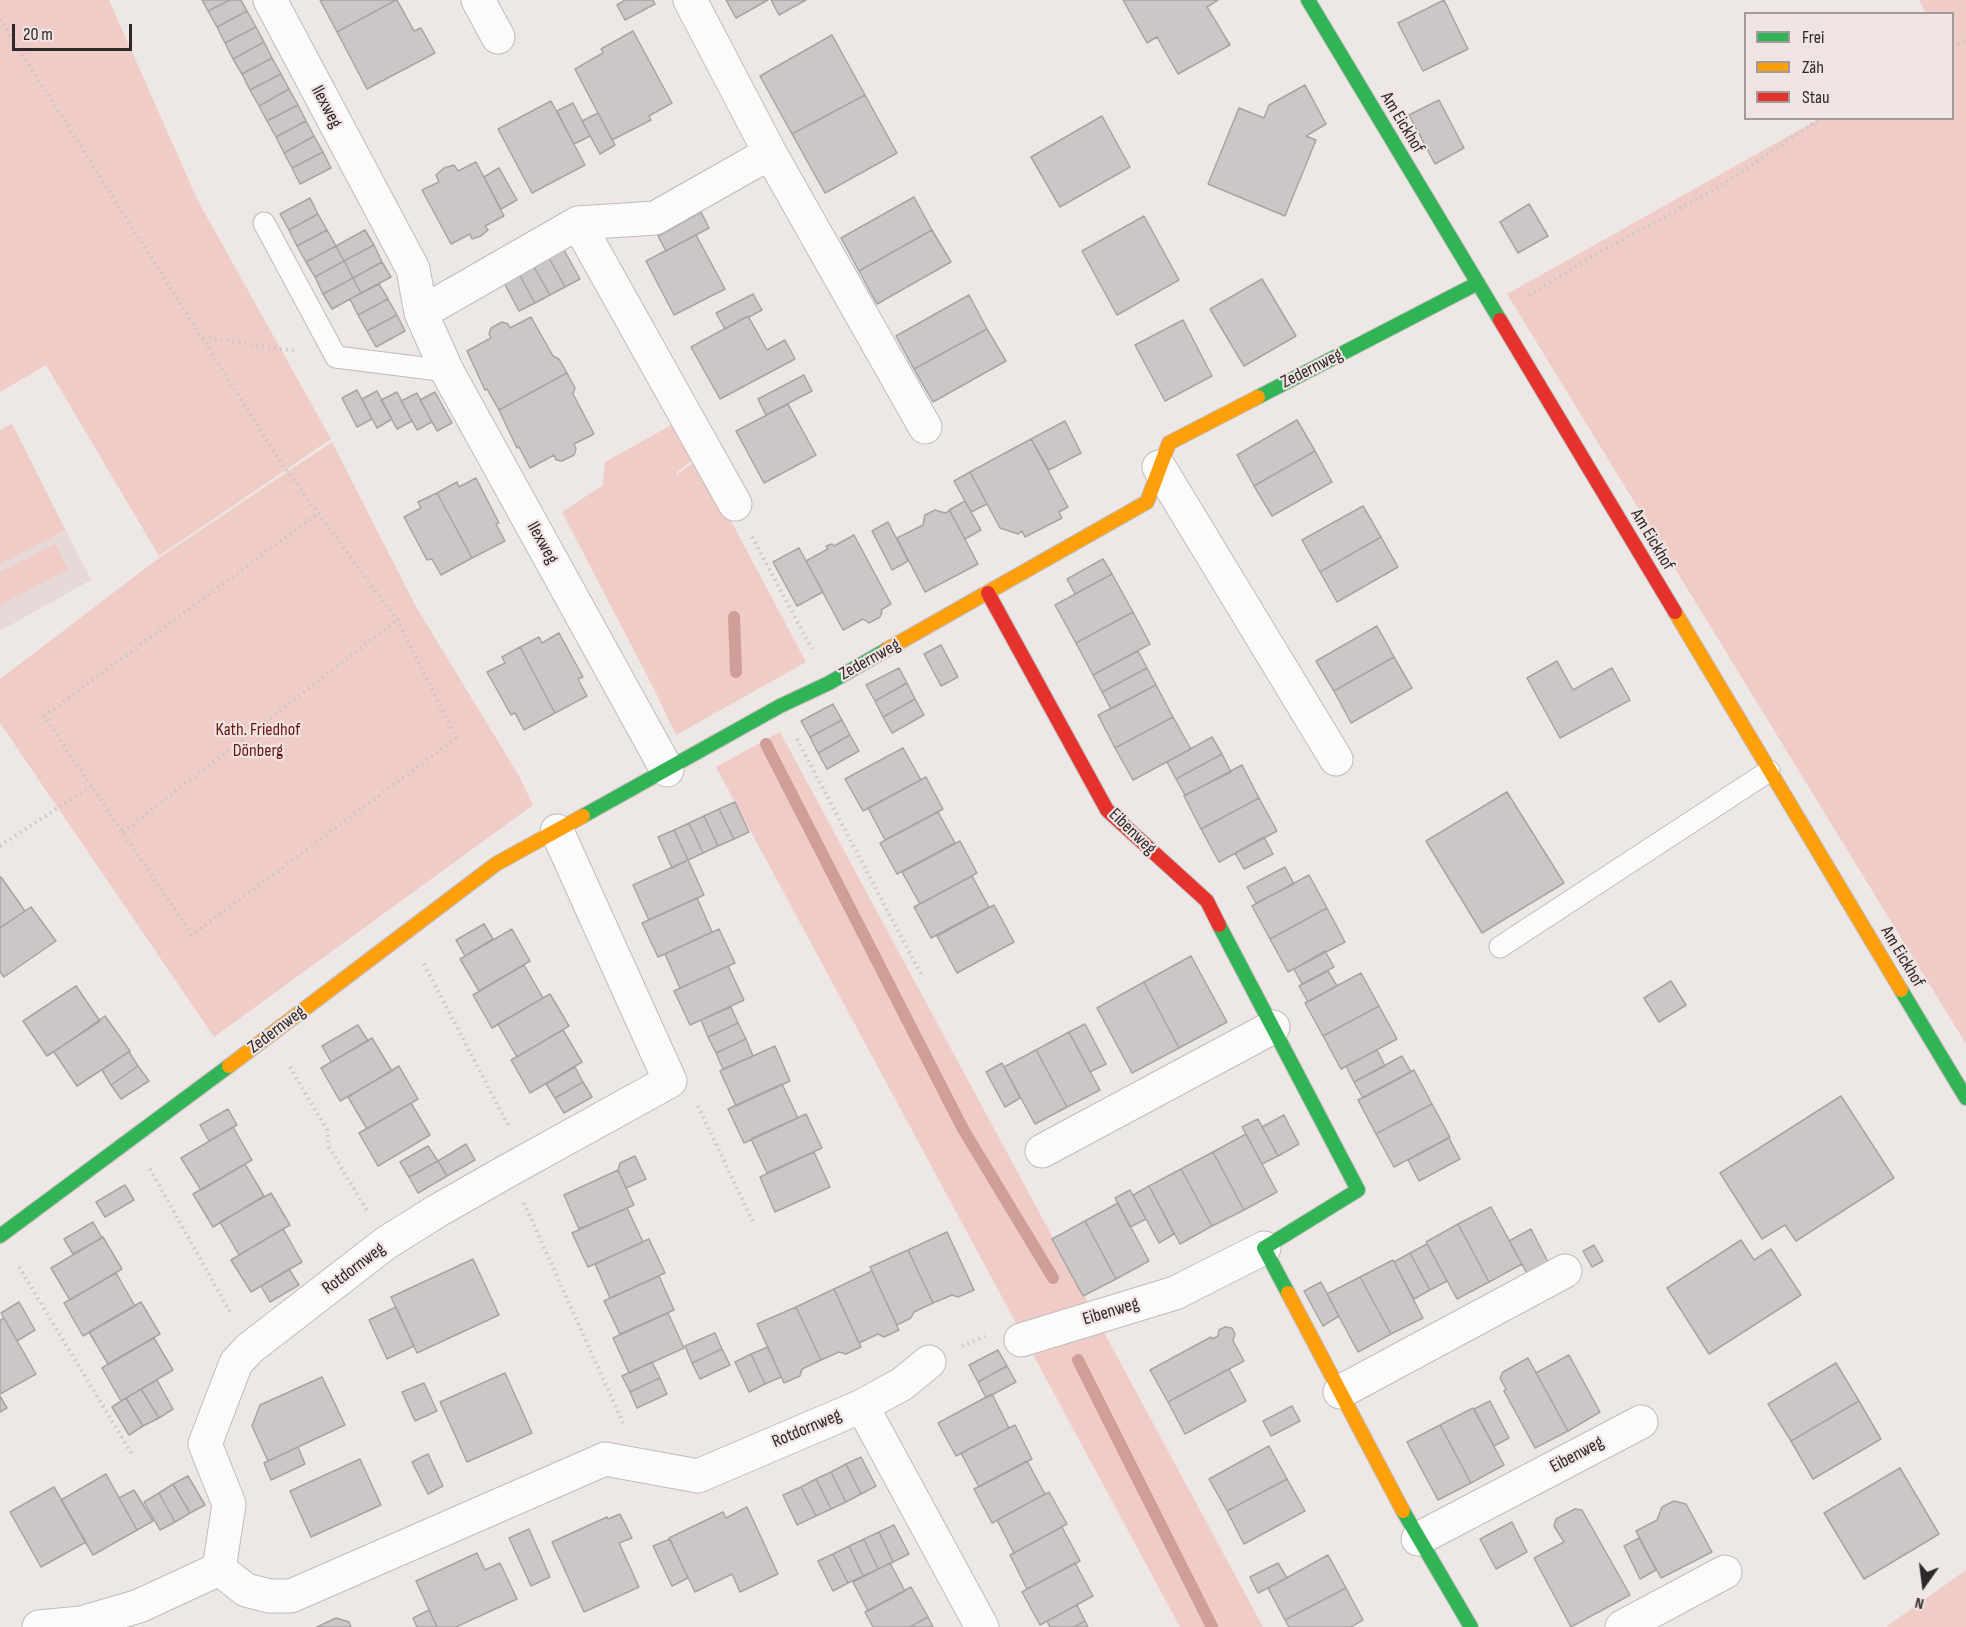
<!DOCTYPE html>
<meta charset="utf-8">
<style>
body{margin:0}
#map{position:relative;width:1966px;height:1627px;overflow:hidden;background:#ede7e6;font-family:"Sofia Sans Condensed",sans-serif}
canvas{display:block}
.legend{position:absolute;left:1744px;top:12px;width:210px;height:108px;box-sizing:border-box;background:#f0e4e3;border:2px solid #a29999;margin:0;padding:8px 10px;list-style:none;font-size:18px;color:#2d2929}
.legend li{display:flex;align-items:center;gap:12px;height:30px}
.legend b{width:30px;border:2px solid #a29999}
.north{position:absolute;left:1894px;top:1555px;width:60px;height:60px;-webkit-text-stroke:4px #f0e4e3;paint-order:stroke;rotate:194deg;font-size:16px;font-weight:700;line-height:24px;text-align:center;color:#2d2929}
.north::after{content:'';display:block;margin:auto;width:21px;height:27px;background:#2d2929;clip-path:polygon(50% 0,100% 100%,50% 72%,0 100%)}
.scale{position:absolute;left:12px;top:24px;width:120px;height:27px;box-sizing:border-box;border:3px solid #2d2929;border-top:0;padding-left:8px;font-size:18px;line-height:21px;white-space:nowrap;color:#2d2929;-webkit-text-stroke:4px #f0e4e3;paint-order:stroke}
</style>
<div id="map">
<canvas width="1966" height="1627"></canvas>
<ul class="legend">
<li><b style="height:8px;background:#30b455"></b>Frei</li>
<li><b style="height:8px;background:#ff9f0a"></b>Zäh</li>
<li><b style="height:8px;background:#e5322d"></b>Stau</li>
</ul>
<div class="north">N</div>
<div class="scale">20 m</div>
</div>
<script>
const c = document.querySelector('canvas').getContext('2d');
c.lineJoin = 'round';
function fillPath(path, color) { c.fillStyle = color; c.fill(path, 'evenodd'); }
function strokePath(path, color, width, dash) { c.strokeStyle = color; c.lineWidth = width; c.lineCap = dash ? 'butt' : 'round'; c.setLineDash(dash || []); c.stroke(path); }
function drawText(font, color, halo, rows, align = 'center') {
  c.font = font + ' "Sofia Sans Condensed",sans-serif'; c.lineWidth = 4.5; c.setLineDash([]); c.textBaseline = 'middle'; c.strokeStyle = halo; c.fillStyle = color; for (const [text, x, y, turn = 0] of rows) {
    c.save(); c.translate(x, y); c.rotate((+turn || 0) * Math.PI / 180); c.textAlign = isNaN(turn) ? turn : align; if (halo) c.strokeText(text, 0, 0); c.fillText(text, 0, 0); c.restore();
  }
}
const built = new Path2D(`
 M12 424 91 580 0 631V430Z`);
const green = new Path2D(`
 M0 0H109L198 201 331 439 159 556 46 365 0 392Z
 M1919 0H1966V1044L1507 294 1819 119 1952 118V14L1926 13Z
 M675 423 696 458 676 473 679 478 678 474 698 459 806 662 676 735 654 689 562 512 603 485 605 462Z
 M12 424 65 530 0 564V430Z
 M332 442 415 605 519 776 533 805 214 1037 0 723V679L159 558Z
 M55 544 68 569 0 605V572Z
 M780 732 1263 1627H1180L716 767Z
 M1966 1570V1627H1886Z`);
const stream = new Path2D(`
 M734 617 736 672
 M766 744 963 1129 1053 1278
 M1078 1360 1212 1627`);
const building = new Path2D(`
 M202 0H230L208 11Z
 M230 0H241L247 11 217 27 208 11Z
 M320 0H396L337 32Z
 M396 0H397L414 31 421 28 435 53 367 89 337 32Z
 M625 0H653L655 4 625 20 617 5Z
 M726 0H768L736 18Z
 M771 0H806L779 15Z
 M1123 0H1218L1207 7 1230 45 1178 74 1157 37 1147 43Z
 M1444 0 1468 49 1423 71 1398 23Z
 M247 11 256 27 225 43 217 27Z
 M256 27 264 42 233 59 225 43Z
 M633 31 672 103 649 116 651 120 612 140 575 69 603 53 601 49Z
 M832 35 865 95 792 134 760 76Z
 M264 42 272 58 242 74 233 59Z
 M272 58 281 74 250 90 242 74Z
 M281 74 289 89 259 106 250 90Z
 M1305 85 1326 124 1306 136 1316 140 1285 216 1208 184 1239 108 1264 118 1269 105Z
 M289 89 298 105 267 121 259 106Z
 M865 95 897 153 825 193 792 134Z
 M1439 100 1464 148 1435 164 1409 115Z
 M551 101 585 165 532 193 498 129Z
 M573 103 590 136 574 144 557 111Z
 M298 105 306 121 276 137 267 121Z
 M598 113 615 145 600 154 582 121Z
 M1102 116 1130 167 1060 207 1031 157Z
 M306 121 314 136 284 153 276 137Z
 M314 136 323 152 292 168 284 153Z
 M323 152 331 168 300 184 292 168Z
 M476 162 504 216 485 226 488 230 481 236 472 239 470 234 451 244 422 190 439 182 436 175 444 168 454 165 458 171Z
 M499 168 517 200 501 209 484 177Z
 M914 197 932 230 859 271 841 238Z
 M310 198 318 214 289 230 280 214Z
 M1529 204 1548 236 1518 253 1500 222Z
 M701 212 709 228 666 251 658 236Z
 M318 214 327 230 297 246 289 230Z
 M1144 216 1179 280 1117 315 1082 251Z
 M327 230 336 246 306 262 297 246Z
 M365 230 374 245 344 261 336 246Z
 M932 230 951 262 877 304 859 271Z
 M696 235 725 289 674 315 646 261Z
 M374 245 382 262 353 278 344 261Z
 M336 246 344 261 315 277 306 262Z
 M564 250 580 279 565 287 549 258Z
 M549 258 565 287 550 295 534 267Z
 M344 261 353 278 323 294 315 277Z
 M382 262 391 277 361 293 353 278Z
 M534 267 550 295 535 303 519 274Z
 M519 274 535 303 519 311 504 283Z
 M353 278 361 293 332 309 323 294Z
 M1262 279 1296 336 1244 366 1210 309Z
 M379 284 388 299 358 315 350 299Z
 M753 294 762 310 749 317 748 316 725 329 716 313Z
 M969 295 987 329 914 369 896 336Z
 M388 299 397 315 367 331 358 315Z
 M397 315 405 331 376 347 367 331Z
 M748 316 767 350 785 340 795 359 720 399 691 347Z
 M531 317 553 356 559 359 567 373 499 410 487 389 485 390 467 351 491 338 489 334 491 328 502 322 508 324 510 328Z
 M1183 320 1212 376 1165 401 1135 345Z
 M987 329 1006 361 933 402 914 369Z
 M567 373 575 388 573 394 594 434 574 444 576 449 574 455 562 461 556 460 554 455 530 468 519 447 517 448 499 410Z
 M804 375 812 391 766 415 758 399Z
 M357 390 372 419 357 427 342 398Z
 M377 391 392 419 377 428 362 399Z
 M397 392 412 421 397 429 381 400Z
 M435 392 452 423 437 431 420 400Z
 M417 393 432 422 417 430 401 401Z
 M788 404 816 455 764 483 736 431Z
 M1297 420 1315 451 1254 486 1237 455Z
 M1065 421 1081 453 1049 470 1031 439Z
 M1031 439 1068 507 1059 512 1062 518 1025 537 1022 531 1018 534 1000 528 970 472Z
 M1315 451 1332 482 1272 516 1254 486Z
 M970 472 987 504 971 512 954 481Z
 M476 478 499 523 496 524 505 541 472 558 437 493 457 482 459 487Z
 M437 493 472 558 441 575 432 559 427 560 404 517 421 508 418 502Z
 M965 501 981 530 965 539 949 510Z
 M1363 506 1381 537 1320 572 1302 540Z
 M935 510 945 513 950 511 978 564 925 592 897 538 923 525 925 515Z
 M888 522 908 561 892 570 872 531Z
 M854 535 891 604 881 610 882 612 880 617 869 623 863 619 843 630 806 561 828 549 826 546 832 544 834 546Z
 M1381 537 1398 567 1337 602 1320 572Z
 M799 548 823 592 797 606 773 562Z
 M1103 559 1112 574 1075 594 1067 579Z
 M1112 574 1133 612 1076 643 1055 605Z
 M1133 612 1150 644 1093 675 1076 643Z
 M1377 626 1394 657 1334 691 1316 661Z
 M559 633 583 677 578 679 587 696 555 713 520 647 539 637 542 643Z
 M941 645 958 677 941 686 924 654Z
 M520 647 555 713 524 730 515 713 511 715 487 672 505 663 502 657Z
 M1138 651 1147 668 1102 692 1093 675Z
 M1394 657 1412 688 1351 723 1334 691Z
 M1557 661 1573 690 1612 668 1630 700 1560 738 1527 678Z
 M899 668 907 683 875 701 866 685Z
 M1147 668 1156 685 1111 709 1102 692Z
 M907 683 915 699 883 717 875 701Z
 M1156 685 1173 717 1115 748 1098 715Z
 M915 699 924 715 892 733 883 717Z
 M833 704 842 720 810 737 801 721Z
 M1173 717 1191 749 1133 780 1115 748Z
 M842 720 850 735 818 753 810 737Z
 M850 735 859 751 827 769 818 753Z
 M1212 737 1222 754 1176 779 1167 762Z
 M903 748 921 780 863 811 845 779Z
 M1222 754 1231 772 1185 795 1176 779Z
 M1242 765 1259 798 1201 829 1184 796Z
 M926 777 943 809 885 840 868 808Z
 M1507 792 1564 883 1482 933 1426 841Z
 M1259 798 1277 831 1219 862 1201 829Z
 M735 802 749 832 734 839 719 809Z
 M719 809 734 839 718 846 704 816Z
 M938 812 955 843 897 874 880 843Z
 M704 816 718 846 703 853 689 823Z
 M689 823 703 853 688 860 674 830Z
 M674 830 688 860 672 868 658 837Z
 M1264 837 1273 854 1244 869 1235 853Z
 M960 841 977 873 920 904 902 872Z
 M688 860 704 895 649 920 633 885Z
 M1285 867 1294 884 1256 903 1247 887Z
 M1309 875 1327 908 1270 939 1252 906Z
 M972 876 989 907 931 938 914 907Z
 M1 877 25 911 0 928V878Z
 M697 898 712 932 658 957 642 923Z
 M994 905 1014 942 957 973 937 936Z
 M31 907 56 941 4 977 0 972V928Z
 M1327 908 1345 942 1288 972 1270 939Z
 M484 924 493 939 465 956 456 940Z
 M512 929 530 961 479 991 460 959Z
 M719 929 735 963 680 988 665 954Z
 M1325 951 1334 967 1302 984 1294 969Z
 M1191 956 1227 1022 1179 1048 1144 982Z
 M524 965 543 998 492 1028 473 995Z
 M728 966 744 1000 690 1025 674 991Z
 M1328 971 1337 986 1308 1002 1299 986Z
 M1361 973 1379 1006 1323 1036 1305 1003Z
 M1671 981 1686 1005 1659 1022 1644 998Z
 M1144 982 1179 1048 1132 1073 1097 1008Z
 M76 986 100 1021 47 1056 23 1021Z
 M550 994 569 1026 517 1057 498 1024Z
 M1379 1006 1397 1039 1341 1069 1323 1036Z
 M731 1007 738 1023 708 1037 701 1020Z
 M105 1016 130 1051 77 1086 54 1052Z
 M738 1023 746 1039 716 1053 708 1037Z
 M1085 1024 1106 1064 1090 1072 1069 1032Z
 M358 1025 368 1041 331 1062 322 1046Z
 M563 1030 582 1062 530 1093 511 1060Z
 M1069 1032 1100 1090 1067 1107 1036 1050Z
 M372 1038 392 1071 340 1101 321 1068Z
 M746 1039 753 1056 723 1069 716 1053Z
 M775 1046 790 1081 736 1106 720 1071Z
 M1036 1050 1067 1107 1035 1124 1004 1067Z
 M1377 1050 1385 1066 1354 1082 1346 1066Z
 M129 1052 138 1066 111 1085 102 1070Z
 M1402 1056 1411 1072 1363 1098 1354 1082Z
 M1002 1063 1020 1098 1005 1107 986 1072Z
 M138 1066 149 1081 121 1099 111 1085Z
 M399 1066 418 1099 367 1129 348 1097Z
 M575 1067 583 1082 555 1098 546 1084Z
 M1414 1070 1432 1104 1376 1134 1358 1100Z
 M583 1082 592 1097 564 1113 555 1098Z
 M782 1084 798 1118 744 1143 728 1109Z
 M1841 1096 1894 1178 1796 1241 1785 1225 1762 1239 1720 1173Z
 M411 1103 430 1135 378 1166 359 1133Z
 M1432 1104 1450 1137 1394 1167 1376 1134Z
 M228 1109 237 1125 209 1141 200 1125Z
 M806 1114 822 1148 767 1173 751 1139Z
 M1284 1115 1299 1144 1278 1156 1262 1127Z
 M1258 1119 1278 1156 1262 1164 1242 1127Z
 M233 1127 252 1160 201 1190 181 1158Z
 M1246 1134 1277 1192 1244 1210 1213 1152Z
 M1449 1138 1460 1159 1419 1181 1408 1160Z
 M466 1144 475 1160 447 1176 438 1161Z
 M428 1146 438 1161 409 1177 400 1162Z
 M814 1152 830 1187 775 1212 760 1177Z
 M1213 1152 1244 1210 1212 1226 1181 1169Z
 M635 1156 646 1179 626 1188 618 1170 620 1163Z
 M438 1161 447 1176 418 1193 409 1177Z
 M245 1164 264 1196 213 1227 193 1194Z
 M1181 1169 1212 1226 1180 1244 1149 1186Z
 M618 1170 634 1205 579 1229 564 1195Z
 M125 1185 134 1200 105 1217 96 1202Z
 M1149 1186 1174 1234 1159 1243 1133 1195Z
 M1130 1190 1146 1219 1130 1227 1115 1198Z
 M271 1193 290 1225 239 1255 220 1222Z
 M1118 1203 1149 1261 1116 1279 1085 1221Z
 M1491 1207 1522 1264 1489 1282 1458 1224Z
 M627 1208 643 1242 588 1267 572 1233Z
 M1085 1221 1116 1279 1083 1296 1052 1239Z
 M93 1222 102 1238 73 1254 64 1239Z
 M1458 1224 1489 1282 1457 1299 1426 1242Z
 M283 1229 302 1262 251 1292 231 1260Z
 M1531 1229 1549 1264 1528 1275 1509 1241Z
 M947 1232 974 1290 958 1297 952 1295 933 1303 908 1250Z
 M103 1237 122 1269 70 1300 51 1268Z
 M649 1239 665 1273 610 1298 595 1264Z
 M1741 1240 1754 1260 1771 1249 1801 1295 1709 1354 1667 1288Z
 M1427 1244 1447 1281 1430 1290 1410 1253Z
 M1594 1245 1603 1261 1592 1267 1583 1251Z
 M908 1250 933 1303 914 1312 911 1318 897 1325 870 1267Z
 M1410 1253 1430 1290 1414 1299 1394 1262Z
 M473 1259 499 1315 417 1353 391 1297Z
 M1393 1260 1423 1318 1391 1334 1360 1277Z
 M289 1269 299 1285 270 1302 261 1286Z
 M872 1271 899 1330 884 1337 878 1334 859 1343 834 1289Z
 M116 1273 135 1306 83 1336 64 1303Z
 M659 1276 674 1310 620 1334 604 1301Z
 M1360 1277 1391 1334 1358 1352 1327 1294Z
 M1321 1282 1339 1316 1323 1326 1304 1291Z
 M834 1289 861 1347 846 1354 839 1352 821 1360 796 1307Z
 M19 1302 35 1330 17 1341 1 1313Z
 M141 1302 160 1334 108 1364 89 1332Z
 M396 1307 414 1346 387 1359 369 1320Z
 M796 1307 821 1360 802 1369 800 1376 784 1383 757 1324Z
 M668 1313 684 1348 629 1373 613 1338Z
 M4 1318 36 1374 0 1394V1320Z
 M1225 1327 1232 1328 1235 1334 1233 1341 1244 1361 1168 1402 1150 1370 1211 1337 1212 1339 1218 1336 1219 1330Z
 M715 1333 722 1349 692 1363 685 1346Z
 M154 1338 173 1370 121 1401 102 1368Z
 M768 1347 781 1377 765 1384 751 1354Z
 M722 1349 730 1365 700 1379 692 1363Z
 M998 1350 1007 1366 978 1382 969 1365Z
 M751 1354 765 1384 749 1392 735 1362Z
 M1569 1355 1600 1412 1568 1431 1536 1373Z
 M1528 1358 1568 1431 1535 1448 1504 1391 1506 1389 1500 1378 1503 1372Z
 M652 1362 660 1378 630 1392 622 1376Z
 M1836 1363 1859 1401 1791 1441 1768 1404Z
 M1007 1366 1016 1382 986 1398 978 1382Z
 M1229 1369 1246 1401 1185 1434 1168 1402Z
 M505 1373 532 1433 467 1462 440 1402Z
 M322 1377 345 1425 268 1461 252 1426 260 1405Z
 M660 1378 667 1394 637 1408 630 1392Z
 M157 1380 173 1409 159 1418 141 1389Z
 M424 1383 437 1411 415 1421 402 1392Z
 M141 1389 159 1418 143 1426 126 1398Z
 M992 1394 1009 1428 956 1456 938 1423Z
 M0 1396 7 1408 0 1412Z
 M126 1398 143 1426 129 1435 112 1407Z
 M1490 1401 1509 1438 1494 1446 1474 1409Z
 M1859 1401 1881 1439 1813 1479 1791 1441Z
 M1292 1406 1300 1421 1271 1436 1263 1421Z
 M1473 1408 1504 1465 1471 1483 1440 1425Z
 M1015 1425 1032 1459 979 1487 961 1453Z
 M1440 1425 1471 1483 1438 1500 1407 1442Z
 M1269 1446 1287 1479 1227 1511 1209 1479Z
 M298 1447 305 1464 271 1480 264 1463Z
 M428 1454 443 1486 428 1494 412 1462Z
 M861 1457 876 1486 861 1494 846 1464Z
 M360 1459 381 1505 311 1537 290 1491Z
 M1027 1461 1045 1494 992 1523 974 1489Z
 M846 1464 861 1494 846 1502 831 1472Z
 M1900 1468 1939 1534 1864 1579 1824 1513Z
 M831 1472 846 1502 831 1509 816 1479Z
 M106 1474 137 1530 93 1555 61 1500Z
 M188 1476 205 1505 190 1513 173 1484Z
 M816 1479 831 1509 816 1516 801 1487Z
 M1287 1479 1305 1511 1244 1544 1227 1511Z
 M173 1484 190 1513 175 1522 159 1493Z
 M54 1487 86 1542 41 1567 10 1512Z
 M801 1487 816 1516 797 1525 783 1495Z
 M134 1490 153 1521 137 1530 119 1498Z
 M1049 1492 1067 1524 1014 1553 997 1520Z
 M159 1493 175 1522 160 1530 144 1502Z
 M1674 1501 1686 1504 1712 1552 1661 1578 1636 1531 1657 1520 1662 1507Z
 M747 1507 778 1574 740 1592 732 1574 695 1592 669 1538 723 1512 726 1518Z
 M1575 1509 1582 1510 1630 1595 1571 1627 1534 1558 1564 1542 1554 1526 1556 1519Z
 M620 1514 632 1538 619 1543 639 1587 584 1612 552 1542 607 1517 608 1519Z
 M1512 1522 1527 1552 1496 1569 1480 1539Z
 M894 1525 909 1554 893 1562 879 1532Z
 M1062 1527 1080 1561 1027 1589 1010 1555Z
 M529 1529 550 1577 531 1586 509 1538Z
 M879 1532 893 1562 878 1569 864 1539Z
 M1639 1538 1656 1570 1640 1579 1624 1546Z
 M670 1539 688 1578 672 1586 653 1546Z
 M864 1539 878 1569 863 1576 849 1546Z
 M849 1546 863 1576 848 1583 833 1554Z
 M477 1553 485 1570 500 1563 517 1599 456 1627H437L416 1581Z
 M833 1554 848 1583 833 1591 818 1561Z
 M1328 1555 1346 1588 1285 1620 1268 1588Z
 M890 1563 905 1591 868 1611 853 1582Z
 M1075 1563 1093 1596 1040 1625 1022 1592Z
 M1278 1563 1287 1578 1258 1593 1250 1577Z
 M911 1587 928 1617 910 1627H873L865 1612Z
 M1346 1588 1363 1620 1351 1627H1289L1285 1620Z
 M1077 1605 1085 1621 1074 1627H1050L1047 1621Z
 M429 1610 437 1627H417L413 1618Z
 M928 1617 933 1627H910Z
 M336 1618 349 1622 351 1627H317Z
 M1085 1621 1088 1627H1074Z`);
const path = new Path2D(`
 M0 19 282 464 397 620 456 738 192 935 44 716 319 513
 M1952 46 1966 40
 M1529 295 1605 249 1719 187 1821 118
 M203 337 296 351
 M752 537 812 649
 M797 739 921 974
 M123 832 397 620
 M0 846 91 786
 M424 964 509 1127
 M290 1067 327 1130 329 1147 368 1212
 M698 1106 754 1224
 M150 1169 231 1314
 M524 1203 623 1423
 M19 1267 132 1454
 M962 1346 985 1336`);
const lane = new Path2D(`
 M264 223 336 357 447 371
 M1500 947 1769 771`);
const street = new Path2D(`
 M270 0 413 269 421 313 447 371 667 770
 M478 0 498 37
 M690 0 770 153 925 427
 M578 223 735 504
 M421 313 578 223 655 218 770 153
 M1159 467 1336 759
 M1042 1151 1273 1027
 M1021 1340 1175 1293 1264 1248
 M1340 1392 1565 1271
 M862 1406 982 1627
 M1418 1539 1641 1422
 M219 1569 229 1504 205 1444 236 1363 250 1348 386 1243 437 1211 509 1170 670 1081 557 831
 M219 1569 246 1590 269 1596H291L605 1459 698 1476 862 1406 902 1384 929 1362
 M39 1627 81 1623 139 1606 219 1569
 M1622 1627 1725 1572`);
const fast = new Path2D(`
 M1308 0 1500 320
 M1258 397 1478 283
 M583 816 780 706 829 683 886 650
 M1219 925 1358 1190 1264 1248 1288 1293
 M1901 990 1966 1098
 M0 1236 229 1066
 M1403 1511 1471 1627`);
const slow = new Path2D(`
 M1675 612 1901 990
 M886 650 1147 502 1169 443 1258 397
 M229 1066 496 864 583 816
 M1288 1293 1403 1511`);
const jam = new Path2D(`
 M1500 320 1675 612
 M988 593 1107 810 1207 901 1219 925`);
const streetNames = [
 ["Ilexweg",326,107,62],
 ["Am Eickhof",1402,123,59],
 ["Zedernweg",1312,369,-27],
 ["Am Eickhof",1652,540,59],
 ["Ilexweg",542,543,61],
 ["Zedernweg",870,660,-29],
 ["Eibenweg",1132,832,44],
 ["Am Eickhof",1902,957,59],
 ["Zedernweg",277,1030,-37],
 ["Rotdornweg",354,1269,-37],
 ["Eibenweg",1111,1312,-17],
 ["Rotdornweg",807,1429,-23],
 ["Eibenweg",1577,1455,-28]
];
const parkNames = [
 ["Kath. Friedhof",258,730],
 ["Dönberg",258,751]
];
fillPath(built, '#e6d9d7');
fillPath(green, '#f0ccc7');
strokePath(stream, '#d09e98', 12);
fillPath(building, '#ccc7c7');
strokePath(building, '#a9a4a4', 1.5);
strokePath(lane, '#c0bcbb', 23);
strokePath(street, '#c0bcbb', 35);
strokePath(fast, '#c0bcbb', 16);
strokePath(slow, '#c0bcbb', 16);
strokePath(jam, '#c0bcbb', 16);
strokePath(path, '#c8c6c6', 4, [1.5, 4.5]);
strokePath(lane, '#fcfbfb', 21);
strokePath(street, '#fcfbfb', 33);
strokePath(fast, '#30b455', 14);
strokePath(slow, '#ff9f0a', 14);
strokePath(jam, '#e5322d', 14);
drawText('18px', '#2d2929', '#f0e4e3', streetNames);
drawText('18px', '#691513', '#f0e4e3', parkNames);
</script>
